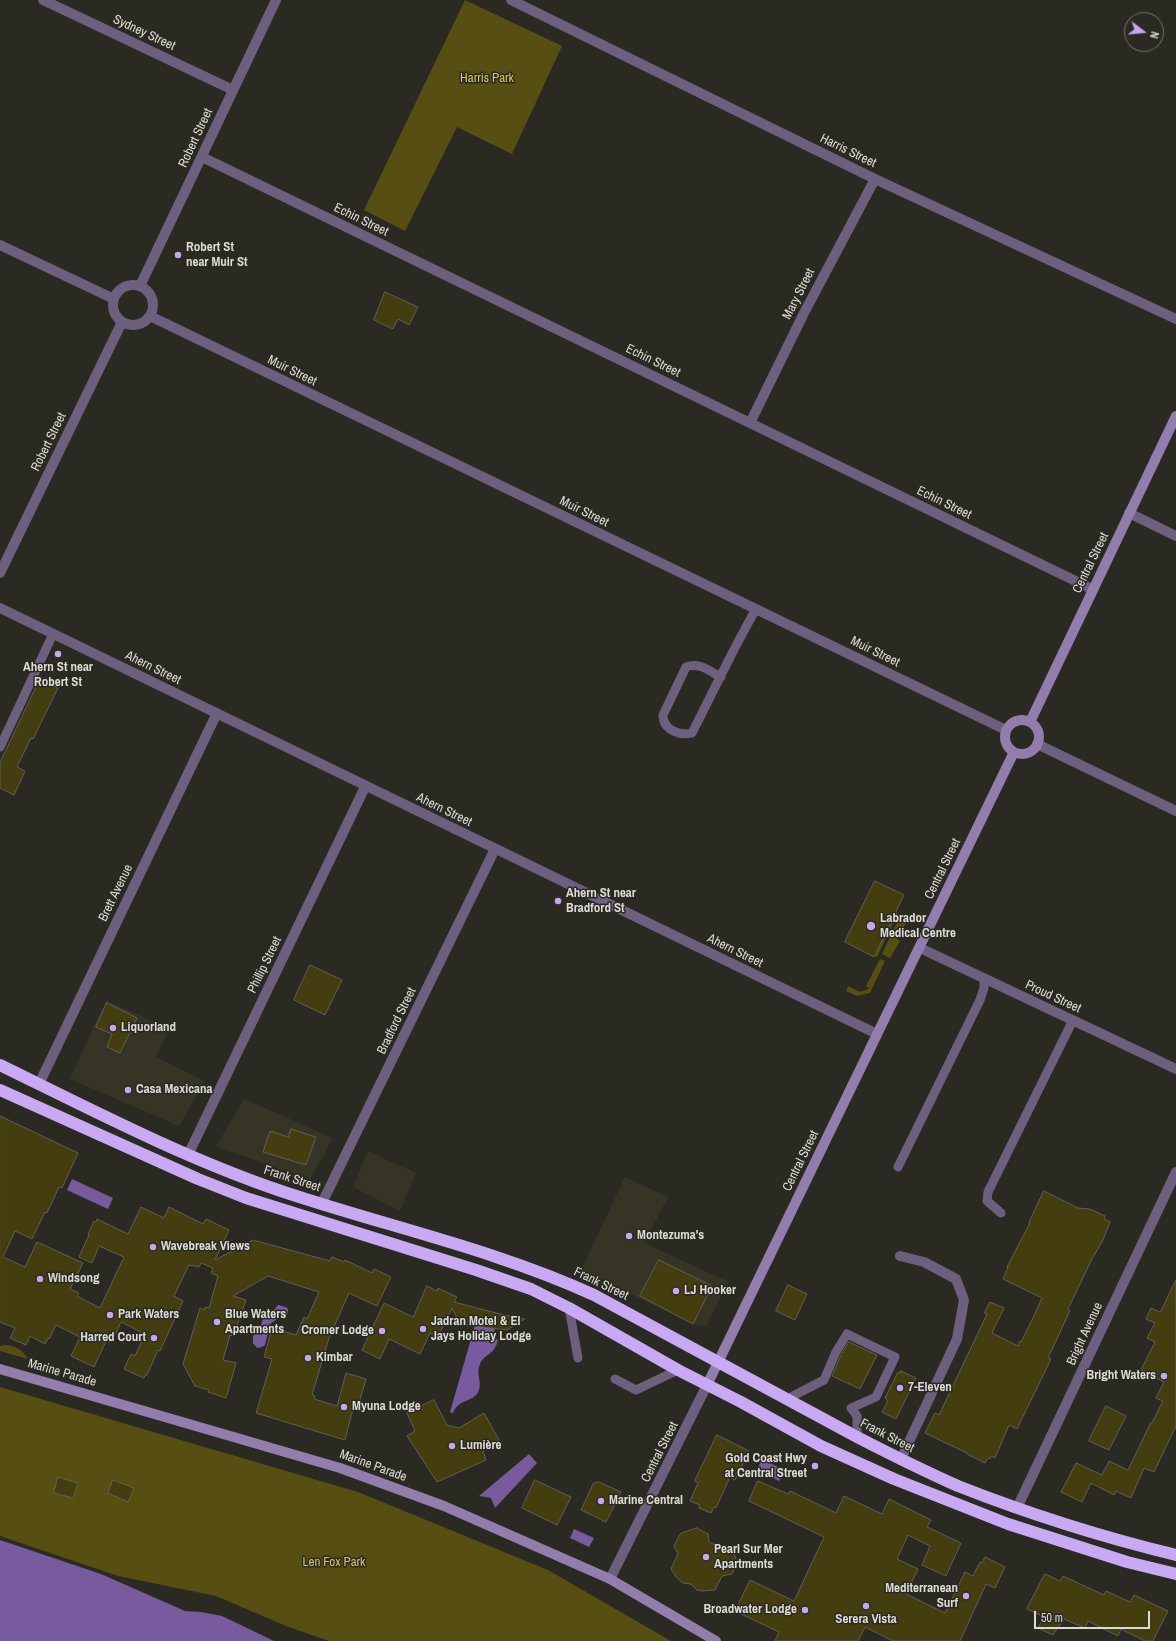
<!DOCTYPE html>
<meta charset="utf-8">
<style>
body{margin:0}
#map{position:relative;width:1176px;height:1641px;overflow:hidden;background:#2b2a22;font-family:"Archivo Narrow",sans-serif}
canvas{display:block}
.north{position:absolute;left:1124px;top:12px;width:40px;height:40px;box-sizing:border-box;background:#2b2a22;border:1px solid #72716a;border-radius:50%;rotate:106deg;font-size:11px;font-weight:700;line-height:16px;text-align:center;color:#dcdbd6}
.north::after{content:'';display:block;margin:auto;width:14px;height:18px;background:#c5a6f0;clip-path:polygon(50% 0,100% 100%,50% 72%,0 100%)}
.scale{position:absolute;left:1034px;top:1611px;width:116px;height:18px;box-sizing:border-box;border:2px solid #dcdbd6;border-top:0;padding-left:5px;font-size:12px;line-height:14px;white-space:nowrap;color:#dcdbd6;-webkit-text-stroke:3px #2b2a22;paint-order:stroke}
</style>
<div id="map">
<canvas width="1176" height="1641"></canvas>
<div class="north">N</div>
<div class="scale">50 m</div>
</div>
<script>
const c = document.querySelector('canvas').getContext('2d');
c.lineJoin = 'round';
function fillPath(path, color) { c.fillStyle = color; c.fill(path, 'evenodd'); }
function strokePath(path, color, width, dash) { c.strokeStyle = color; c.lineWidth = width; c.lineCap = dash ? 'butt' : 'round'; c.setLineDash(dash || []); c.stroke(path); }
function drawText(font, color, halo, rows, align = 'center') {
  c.font = font + ' "Archivo Narrow",sans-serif'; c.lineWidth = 3; c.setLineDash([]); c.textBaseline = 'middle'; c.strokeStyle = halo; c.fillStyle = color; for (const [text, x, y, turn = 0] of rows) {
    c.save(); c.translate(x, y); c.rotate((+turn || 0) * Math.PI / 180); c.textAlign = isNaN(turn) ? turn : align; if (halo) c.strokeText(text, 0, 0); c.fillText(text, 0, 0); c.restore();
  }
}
const built = new Path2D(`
 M106 1000 169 1029 156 1057 205 1081 179 1126 70 1079Z
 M244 1099 333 1138 310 1180 216 1146Z
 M368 1151 416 1173 400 1211 353 1187Z
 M625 1177 668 1197 644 1243 729 1282 706 1326 693 1324 581 1270Z`);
const green = new Path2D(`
 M465 0 562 46 512 154 457 127 405 231 364 210Z
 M896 912 898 913 877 957 875 956Z
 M901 914 909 918 897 939 900 941 890 958 882 954Z
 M880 959 885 961 870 993 857 996 846 991 848 986 860 992 868 989 869 988 866 986Z
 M4 1345C16 1345 22 1350 28 1359L0 1351V1346Z
 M0 1387 358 1492 548 1570 671 1641H329L286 1626 216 1596 118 1576 0 1536Z`);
const water = new Path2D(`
 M72 1179 113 1198 108 1209 67 1190Z
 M278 1305 286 1307 288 1309 287 1316 277 1319 270 1324 265 1345 262 1347 257 1348 253 1343V1336L261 1325 265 1313 275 1309Z
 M475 1325 495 1328 493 1337 498 1340C494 1356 485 1353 480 1364 475 1374 484 1384 477 1394 469 1403 459 1399 453 1413L450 1412Z
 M529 1454 537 1463 495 1508 491 1498 479 1496Z
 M762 1459 784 1470 779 1481 757 1470Z
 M574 1529 594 1538 589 1547 570 1538Z
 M0 1540 101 1574 185 1611 201 1612 222 1616 274 1641H0Z`);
const building = new Path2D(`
 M385 292 418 307 409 325 398 319 393 329 374 320Z
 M40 679 58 688 33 739 31 738 17 767 25 771 14 795 0 788V763Z
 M875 881 904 895 874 957 845 942Z
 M310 965 342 980 325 1015 294 1000Z
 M107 1003 137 1018 120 1053 107 1047 112 1034 96 1027Z
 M0 1116 78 1153 62 1188 59 1187 47 1213 45 1212 32 1239 15 1231 3 1257 25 1267 37 1242 83 1263 70 1289 79 1293 77 1296 100 1308 124 1257 99 1246 92 1263 79 1257 89 1235 88 1234 94 1221 96 1222 97 1219 128 1234 141 1207 164 1218 169 1207 203 1224 206 1219 229 1230 215 1260 253 1240 330 1261 332 1257 344 1262 345 1260 372 1273 374 1269 391 1277 377 1306 349 1293 329 1338 312 1395 315 1396 314 1399 337 1406 346 1373 366 1379 357 1410 353 1409 345 1440 256 1413 272 1359 264 1357 272 1328 296 1335 304 1317 307 1319 319 1292 268 1276 233 1296 246 1300 233 1336 230 1335 223 1360 236 1363 226 1398 208 1392 209 1390 195 1386 183 1364 200 1308 204 1310 205 1307 209 1308 218 1276 211 1273 213 1268 201 1263 199 1267 189 1265 174 1296 183 1301 160 1351 158 1350 147 1375H145L144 1378 124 1369 131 1354 135 1356 145 1334 121 1322 112 1342 107 1339 94 1367 71 1356 80 1337 56 1325 49 1339 48 1338 45 1344 30 1336 26 1345 10 1338 15 1328 0 1322Z
 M291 1129 316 1137 306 1165 263 1152 270 1131 288 1137Z
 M1044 1191 1078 1208 1090 1209 1105 1216 1104 1219 1110 1222 1103 1240 1092 1259 1068 1309 1070 1310 1068 1315 1048 1358 1051 1359 1017 1429 1009 1425 995 1458 991 1456 990 1459 988 1458 985 1463 967 1454V1453L925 1433 935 1413 939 1415 987 1314 984 1313 990 1302 1004 1308 992 1333 1018 1346 1020 1341 1021 1342 1032 1320 1042 1298 1003 1279 1008 1267H1007L1030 1223H1029Z
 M659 1260 712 1286 693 1324 640 1296Z
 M1176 1280V1426L1154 1472 1144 1468 1131 1498 1116 1491 1114 1495 1091 1483 1082 1502 1061 1492 1076 1463 1102 1475 1109 1461 1128 1470 1151 1422 1152 1423 1163 1401 1156 1398 1164 1382 1141 1370 1155 1342 1147 1338 1155 1323 1146 1319 1151 1308 1160 1312Z
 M788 1285 807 1294 795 1320 776 1311Z
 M427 1286 437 1291 438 1288 457 1297 454 1302 504 1315 525 1319 507 1330 460 1324 452 1308 438 1337 430 1333 420 1354 389 1339 380 1359 362 1350 384 1303 413 1317Z
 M849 1342 877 1355 860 1389 832 1376 841 1355Z
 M901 1371 916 1378 896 1419 882 1412 887 1403V1399L885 1398 898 1372 900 1373Z
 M434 1400 447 1425 459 1428 484 1413 499 1440 483 1451 486 1460 437 1482 407 1436 415 1431 407 1413Z
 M1106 1406 1126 1416 1109 1450 1089 1441Z
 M717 1435 749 1451 735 1480 730 1477 716 1508 714 1507 711 1513 699 1508 700 1505 690 1501 698 1483 695 1481Z
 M58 1477 78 1483 73 1498 54 1493Z
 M113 1480 134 1488 128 1502 108 1493Z
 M535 1480 571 1497 557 1525 522 1508Z
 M758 1481 788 1494 790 1491 836 1513 844 1496 882 1514 889 1499 931 1520 927 1527 961 1543 946 1576 922 1565 930 1546 908 1535 897 1559 918 1569 906 1594 945 1613 965 1572 973 1576 980 1562 982 1563 985 1557 1005 1567 995 1588 986 1584 960 1641H893L865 1627 858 1641H775L779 1632 735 1611 750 1580 794 1601 824 1537 749 1501Z
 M599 1482 621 1492 606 1522 581 1510 593 1484Z
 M697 1528 708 1534 709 1542 728 1551 733 1550 737 1562 732 1574 722 1576 715 1590 702 1591 697 1590 691 1584 683 1583 676 1577 671 1569 678 1554 674 1546 680 1534Z
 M1045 1574 1060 1581 1063 1576 1104 1595 1106 1591 1130 1602 1134 1595 1168 1611 1153 1641H1145L1121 1629 1118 1636 1088 1621 1085 1628 1064 1619 1053 1635 1038 1628 1044 1617 1027 1609Z`);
const lane = new Path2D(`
 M721 677C709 671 700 662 686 667L663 715C663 730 680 736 692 733 713 692 733 649 756 609
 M0 747 53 634
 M898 1167 980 1000 984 988V978
 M1001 1213 987 1201 988 1192 1073 1020
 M569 1308 578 1358
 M615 1379 636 1390 678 1370
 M787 1399 824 1380 836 1352 847 1334 895 1357 876 1397 851 1408 857 1416V1437`);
const street = new Path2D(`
 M43 0 233 90
 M511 0 875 179 1176 319
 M202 157 1092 589
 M0 245 114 299
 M113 305a20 20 0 1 1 40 0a20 20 0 1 1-40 0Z
 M140 286 276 0
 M150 316 1006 730
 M750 423 804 313 875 179
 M1129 513 1176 536
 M0 573 122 322
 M0 608 877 1034
 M1037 744 1176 811
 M920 948 1176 1069
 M39 1084 217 713
 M188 1155 365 787
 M322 1203 495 849
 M900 1256 924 1262 956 1279 964 1300 957 1339 901 1459
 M1017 1508 1176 1172
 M610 1579 707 1385`);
const secondary = new Path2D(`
 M1005 737a17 17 0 1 1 34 0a17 17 0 1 1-34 0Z
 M1030 722 1176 416
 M0 1369 340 1468 444 1506 610 1579 716 1641
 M707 1385 1014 752`);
const highway = new Path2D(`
 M0 1065C92 1110 184 1158 281 1191 385 1226 494 1249 594 1295L857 1437C890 1454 924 1471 958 1486 1029 1514 1102 1537 1176 1555
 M0 1090 198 1179 246 1198 476 1270 531 1289 569 1308 678 1370 741 1402 821 1446 894 1479 1008 1524 1127 1562 1176 1574`);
const markers = [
 [178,255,4,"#c5a6f0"],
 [58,654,4,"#c5a6f0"],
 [558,901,4,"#c5a6f0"],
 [871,926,5,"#c5a6f0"],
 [113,1028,4,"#c5a6f0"],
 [128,1090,4,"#c5a6f0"],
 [629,1236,4,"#c5a6f0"],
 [153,1247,4,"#c5a6f0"],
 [40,1279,4,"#c5a6f0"],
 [676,1291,4,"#c5a6f0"],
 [110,1315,4,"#c5a6f0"],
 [217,1322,4,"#c5a6f0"],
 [423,1329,4,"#c5a6f0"],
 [382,1331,4,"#c5a6f0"],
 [154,1338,4,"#c5a6f0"],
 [308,1358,4,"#c5a6f0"],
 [1164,1376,4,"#c5a6f0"],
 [900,1388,4,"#c5a6f0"],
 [344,1407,4,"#c5a6f0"],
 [452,1446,4,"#c5a6f0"],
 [815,1466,4,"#c5a6f0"],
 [601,1501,4,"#c5a6f0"],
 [706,1557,4,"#c5a6f0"],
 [966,1596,4,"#c5a6f0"],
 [866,1606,4,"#c5a6f0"],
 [805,1610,4,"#c5a6f0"]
];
const streetNames = [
 ["Sydney Street",144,33,25],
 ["Robert Street",196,138,-65],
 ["Harris Street",848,151,26],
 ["Echin Street",361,220,26],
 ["Mary Street",799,294,-63],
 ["Echin Street",653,361,26],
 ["Muir Street",292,371,26],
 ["Robert Street",49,442,-64],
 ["Echin Street",944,503,26],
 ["Muir Street",584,512,26],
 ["Central Street",1091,563,-64],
 ["Muir Street",875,652,26],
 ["Ahern Street",153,668,26],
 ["Ahern Street",444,810,26],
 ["Central Street",943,869,-64],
 ["Brett Avenue",116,893,-64],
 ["Ahern Street",735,951,26],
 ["Phillip Street",265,965,-64],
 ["Proud Street",1053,997,25],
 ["Bradford Street",397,1021,-64],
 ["Central Street",801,1161,-64],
 ["Frank Street",292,1179,18],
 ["Frank Street",601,1284,26],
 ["Bright Avenue",1085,1334,-65],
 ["Marine Parade",62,1373,16],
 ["Frank Street",887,1436,27],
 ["Central Street",660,1452,-63],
 ["Marine Parade",373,1466,20]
];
const parkNames = [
 ["Harris Park",487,79],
 ["Len Fox Park",334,1563]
];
const poiNames = [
 ["Robert St",186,248],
 ["near Muir St",186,263],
 ["Ahern St near",58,668,"center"],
 ["Robert St",58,683,"center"],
 ["Ahern St near",566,894],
 ["Bradford St",566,909],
 ["Labrador",880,919],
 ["Medical Centre",880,934],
 ["Liquorland",121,1028],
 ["Casa Mexicana",136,1090],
 ["Montezuma's",637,1236],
 ["Wavebreak Views",161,1247],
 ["Windsong",48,1279],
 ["LJ Hooker",684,1291],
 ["Park Waters",118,1315],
 ["Blue Waters",225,1315],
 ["Apartments",225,1330],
 ["Jadran Motel & El",431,1322],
 ["Jays Holiday Lodge",431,1337],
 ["Cromer Lodge",374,1331,"right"],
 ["Harred Court",146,1338,"right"],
 ["Kimbar",316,1358],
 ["Bright Waters",1156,1376,"right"],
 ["7-Eleven",908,1388],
 ["Myuna Lodge",352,1407],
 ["Lumière",460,1446],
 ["Gold Coast Hwy",807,1459,"right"],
 ["at Central Street",807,1474,"right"],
 ["Marine Central",609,1501],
 ["Pearl Sur Mer",714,1550],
 ["Apartments",714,1565],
 ["Mediterranean",958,1589,"right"],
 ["Surf",958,1604,"right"],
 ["Broadwater Lodge",797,1610,"right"],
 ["Serera Vista",866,1620,"center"]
];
fillPath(built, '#363425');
fillPath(green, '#574e12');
fillPath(water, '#785a9e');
fillPath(building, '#443d0f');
strokePath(building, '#605f56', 1);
strokePath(lane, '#6c607e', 9);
strokePath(street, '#6c607e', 10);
strokePath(secondary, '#917ead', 10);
strokePath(highway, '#c8a9f3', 12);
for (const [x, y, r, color] of markers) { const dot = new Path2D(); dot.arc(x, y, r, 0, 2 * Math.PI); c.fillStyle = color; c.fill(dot); strokePath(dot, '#2b2a22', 1.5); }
drawText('13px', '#dcdbd6', '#2b2a22', streetNames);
drawText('13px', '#dbc954', '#2b2a22', parkNames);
drawText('bold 13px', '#dcdbd6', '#2b2a22', poiNames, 'left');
</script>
